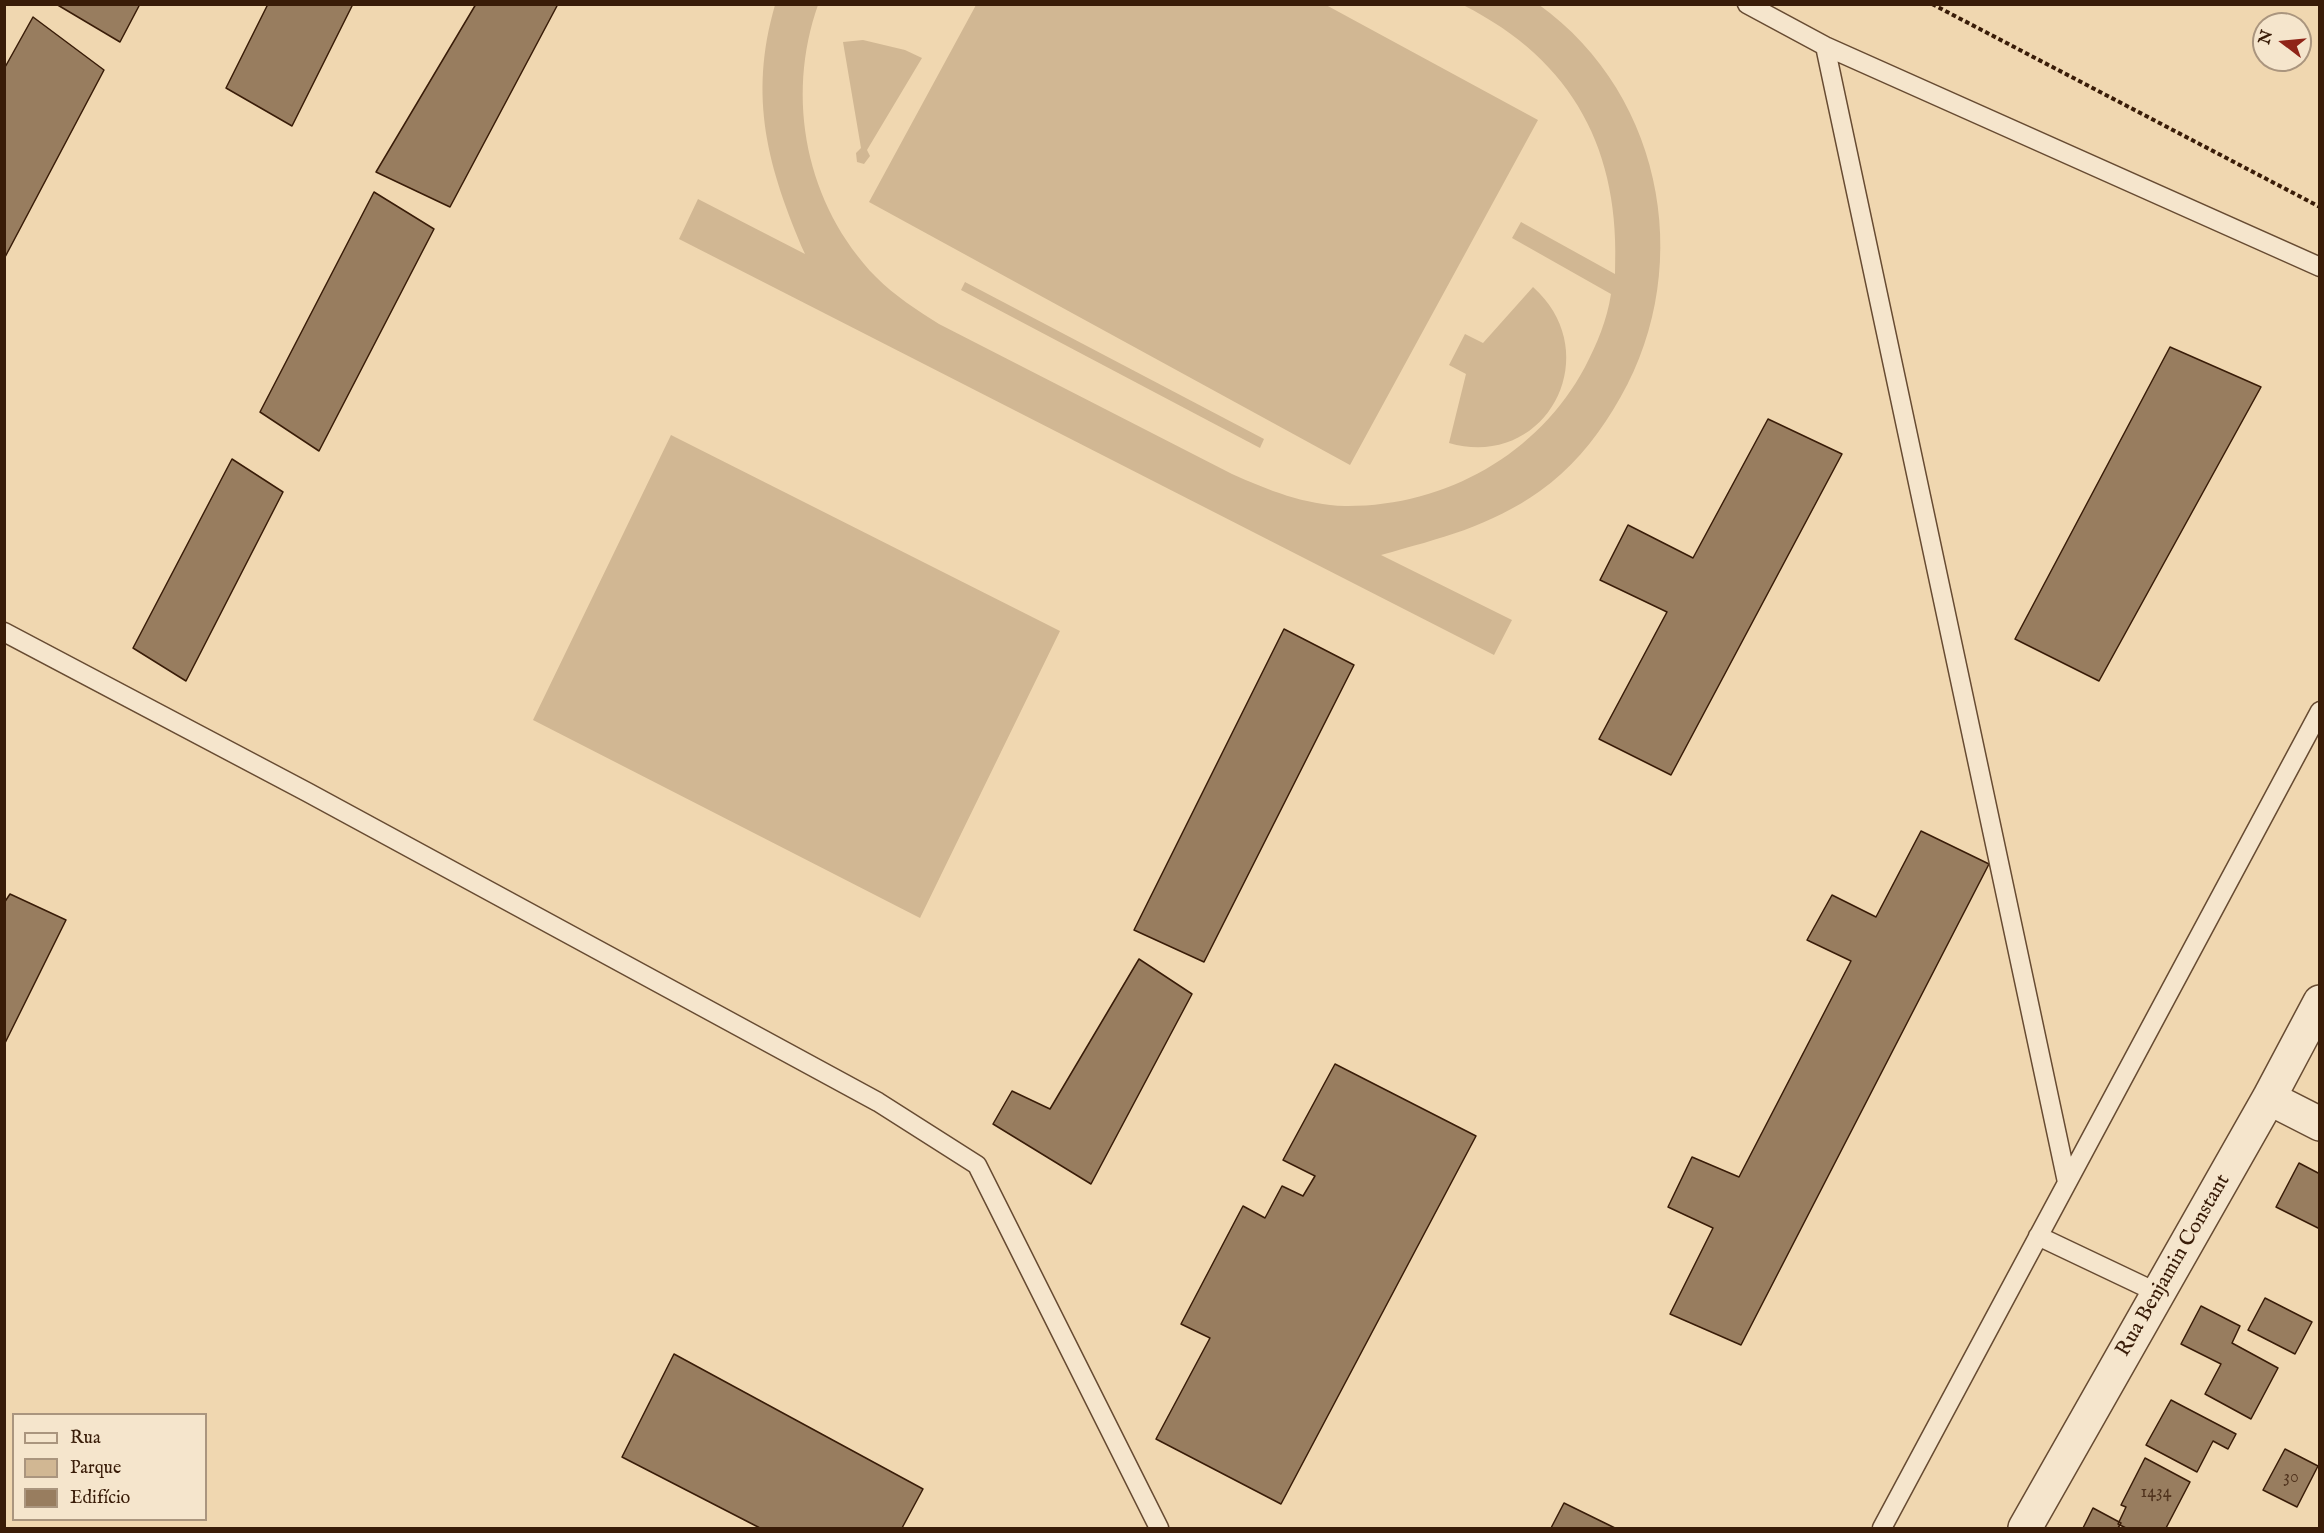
<!DOCTYPE html>
<meta charset="utf-8">
<style>
body{margin:0}
#map{position:relative;width:2324px;height:1533px;overflow:hidden;background:#f0d7b0;font-family:"IM FELL English",serif}
canvas{display:block}
.frame{position:absolute;inset:0;border:6px solid #391c08;pointer-events:none}
.legend{position:absolute;left:12px;top:1413px;width:195px;height:108px;box-sizing:border-box;background:#f5e5cc;border:2px solid #aa957e;margin:0;padding:8px 10px;list-style:none;font-size:18px;color:#391c08}
.legend li{display:flex;align-items:center;gap:12px;height:30px}
.legend b{width:30px;border:2px solid #aa957e}
.north{position:absolute;left:2252px;top:12px;width:60px;height:60px;box-sizing:border-box;background:#f5e5cc;border:2px solid #aa957e;border-radius:50%;rotate:286deg;font-size:16px;font-weight:700;line-height:24px;text-align:center;color:#391c08}
.north::after{content:'';display:block;margin:auto;width:21px;height:27px;background:#8f2418;clip-path:polygon(50% 0,100% 100%,50% 72%,0 100%)}
</style>
<div id="map">
<canvas width="2324" height="1533"></canvas>
<div class="frame"></div>
<ul class="legend">
<li><b style="height:8px;background:#f5e5cc"></b>Rua</li>
<li><b style="height:16px;background:#d1b793"></b>Parque</li>
<li><b style="height:16px;background:#987d5f"></b>Edifício</li>
</ul>
<div class="north">N</div>
</div>
<script>
const c = document.querySelector('canvas').getContext('2d');
c.lineJoin = 'round';
function fillPath(path, color) { c.fillStyle = color; c.fill(path, 'evenodd'); }
function strokePath(path, color, width, dash) { c.strokeStyle = color; c.lineWidth = width; c.lineCap = dash ? 'butt' : 'round'; c.setLineDash(dash || []); c.stroke(path); }
function drawText(font, color, halo, rows, align = 'center') {
  c.font = font + ' "IM FELL English",serif'; c.lineWidth = 6; c.setLineDash([]); c.textBaseline = 'middle'; c.strokeStyle = halo; c.fillStyle = color; for (const [text, x, y, turn = 0] of rows) {
    c.save(); c.translate(x, y); c.rotate((+turn || 0) * Math.PI / 180); c.textAlign = isNaN(turn) ? turn : align; if (halo) c.strokeText(text, 0, 0); c.fillText(text, 0, 0); c.restore();
  }
}
const green = new Path2D(`
 M1538 4C1668 97 1697 278 1613 410 1594 441 1570 470 1540 491 1489 527 1441 538 1381 555L1512 620 1494 655 679 239 698 199 805 254C768 168 748 98 775 5H818C785 98 806 205 876 277 895 296 917 310 939 324L1232 474C1268 490 1305 505 1345 506 1444 507 1538 455 1585 367 1597 344 1607 320 1611 294L1512 238 1521 222 1615 274C1621 151 1574 61 1463 5Z
 M976 5H1326L1538 120 1350 465 869 202Z
 M863 40 905 50 922 58 867 150 870 156 864 164 857 162 856 153 861 148 843 42Z
 M965 282 1264 439 1260 448 961 290Z
 M1533 287C1608 354 1546 471 1449 443L1466 374 1449 365 1465 334 1483 343Z
 M671 435 1060 631 920 918 533 720Z`);
const building = new Path2D(`
 M56 4H140L120 42Z
 M268 4H353L292 126 226 88Z
 M476 4H558L450 207 376 172Z
 M33 17 104 70 4 259V69Z
 M374 192 434 229 319 451 260 412Z
 M2170 347 2261 387 2099 681 2015 639Z
 M1768 419 1842 454 1671 775 1599 739 1667 612 1600 580 1628 525 1693 558Z
 M232 459 283 492 186 681 133 648Z
 M1284 629 1354 665 1204 962 1134 930Z
 M1921 831 1989 864 1741 1345 1670 1314 1713 1228 1668 1207 1692 1157 1739 1177 1851 961 1807 940 1832 895 1876 917Z
 M10 894 66 920 4 1045V903Z
 M1139 959 1192 994 1091 1184 993 1124 1012 1091 1050 1109Z
 M1335 1064 1476 1136 1281 1504 1156 1439 1210 1338 1181 1324 1243 1206 1265 1218 1282 1186 1303 1196 1315 1176 1283 1160Z
 M2299 1163 2320 1174V1229L2276 1207Z
 M2265 1298 2312 1322 2295 1354 2248 1330Z
 M2201 1306 2240 1326 2232 1343 2278 1368 2251 1419 2205 1394 2221 1364 2181 1344Z
 M674 1354 923 1489 902 1528H760L622 1457Z
 M2171 1400 2236 1434 2228 1449 2213 1441 2197 1472 2146 1445Z
 M2285 1449 2318 1466 2297 1507 2263 1490Z
 M2145 1458 2190 1482 2166 1528H2126L2118 1524 2126 1507 2121 1505Z
 M1564 1503 1615 1528H1551Z
 M2093 1508 2121 1523 2118 1528H2083Z`);
const path = new Path2D(`
 M1932 4 2320 207`);
const service = new Path2D(`
 M1747 4 1825 46 2320 267
 M1825 46 2067 1182
 M4 632 307 792 878 1102 977 1165 1159 1528
 M2038 1236 2158 1293
 M1882 1528 2320 711`);
const minor = new Path2D(`
 M2269 1098 2320 1124
 M2025 1528 2269 1098 2320 1002`);
const numberNames = [
 ["30",2291,1478],
 ["1434",2156,1493]
];
const streetNames = [
 ["Rua Benjamin Constant",2174,1266,-60]
];
fillPath(green, '#d1b793');
fillPath(building, '#987d5f');
strokePath(building, '#391c08', 1.5);
strokePath(service, '#674b32', 21);
strokePath(minor, '#674b32', 36);
strokePath(path, '#391c08', 4, [4.5, 3]);
strokePath(service, '#f5e5cc', 18);
strokePath(minor, '#f5e5cc', 33);
drawText('18px', '#51341e', null, numberNames);
drawText('21px', '#391c08', '#f5e5cc', streetNames);
</script>
